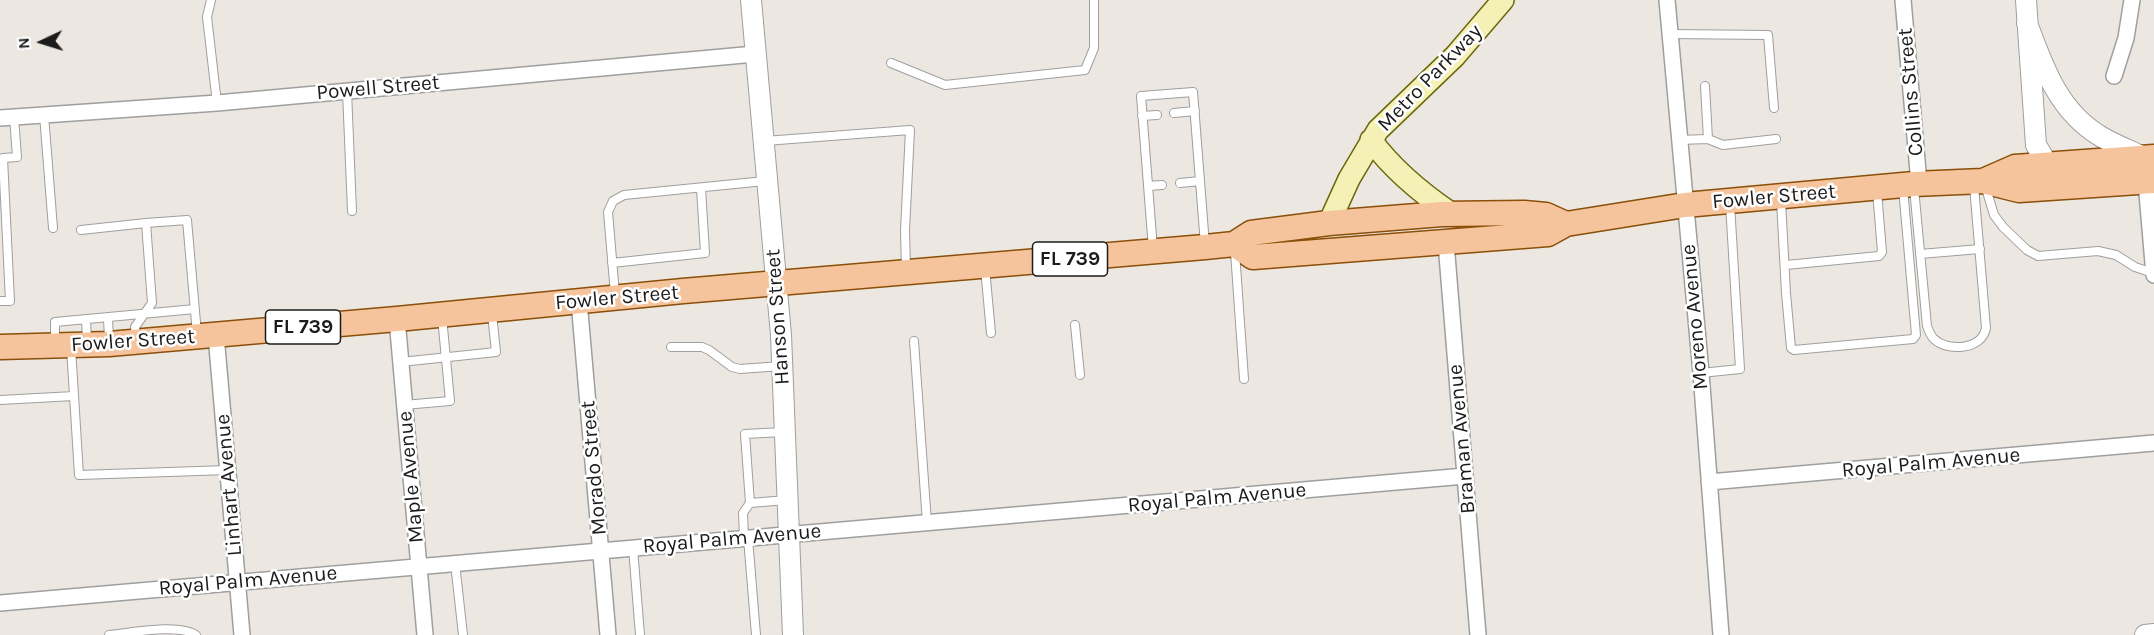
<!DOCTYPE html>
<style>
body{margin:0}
#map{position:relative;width:2154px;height:635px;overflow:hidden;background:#ece7e1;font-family:Karla,sans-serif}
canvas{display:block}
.north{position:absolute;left:12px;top:12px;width:60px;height:60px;-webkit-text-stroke:4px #fff;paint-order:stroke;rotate:266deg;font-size:16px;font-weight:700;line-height:24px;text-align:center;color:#1b1b1b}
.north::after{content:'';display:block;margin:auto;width:21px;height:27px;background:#1b1b1b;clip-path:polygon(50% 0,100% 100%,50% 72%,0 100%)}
</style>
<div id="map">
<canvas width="2154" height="635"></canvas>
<div class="north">N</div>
</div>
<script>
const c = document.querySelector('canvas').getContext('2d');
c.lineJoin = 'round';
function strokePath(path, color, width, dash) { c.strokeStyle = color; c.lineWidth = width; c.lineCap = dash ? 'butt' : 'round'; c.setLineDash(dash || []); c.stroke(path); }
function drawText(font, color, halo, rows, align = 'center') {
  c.font = font + ' Karla,sans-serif'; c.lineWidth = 5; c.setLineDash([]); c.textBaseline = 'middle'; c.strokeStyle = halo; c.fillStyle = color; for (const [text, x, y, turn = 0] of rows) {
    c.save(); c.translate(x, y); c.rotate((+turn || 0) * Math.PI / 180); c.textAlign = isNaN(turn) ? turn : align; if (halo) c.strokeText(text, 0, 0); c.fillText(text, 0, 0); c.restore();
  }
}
const service = new Path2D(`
 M211 0 207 17 217 103
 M1670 34 1768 35 1774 108
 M891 63 945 85 1085 70 1094 48V0
 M1705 86 1708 139
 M347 91 352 211
 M1174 113 1195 111
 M44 115 53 228
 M1142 116 1157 115
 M1679 140 1708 139 1723 145 1776 139
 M765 141 910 130 905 230 906 270
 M1180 183 1200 181
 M1985 185 1994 215 2003 227 2027 250 2038 256 2098 251 2116 255 2135 267 2153 273
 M1148 186 1162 185
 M1914 188 1927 326C1929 331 1930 335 1934 339 1948 352 1982 350 1986 328L1974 186
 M1781 201 1786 293 1791 348 1794 350 1913 339 1916 335 1903 188
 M81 230 146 223
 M1153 249 1141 96 1193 92 1205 245
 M1235 252 1244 379
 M1920 254 1980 249
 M612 263 705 253 701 188
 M1786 265 1879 256 1882 252 1877 191
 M985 268 991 333
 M615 294 608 212 613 201 624 195 765 181
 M0 301H10L3 158 17 157 14 117
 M108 318 109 340
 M86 319 87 341
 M1075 325 1080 375
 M136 337 135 327 152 303 146 223 187 220 197 334
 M55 341V322L195 309
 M914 341 927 523
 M671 347H702L709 350 732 367 740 369 781 366
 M71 348 79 475 228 470
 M401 362 496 352 492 314
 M1701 373 1740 369 1730 204
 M0 400 74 396
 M404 405 450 401 442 317
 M783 432 745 434 750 503 787 500
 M744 538 743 513 750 503
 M748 538 756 635
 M633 548 640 635
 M455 563 463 635
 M109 635C130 633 179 623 196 635`);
const minor = new Path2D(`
 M1667 0 1701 373 1721 635
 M1903 0 1919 183
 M2114 76 2126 38 2132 0
 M0 118 217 103 755 54
 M2146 182 2154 275
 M1446 243 1478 635
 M579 301 608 635
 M397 319 425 635
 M216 335 242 635
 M1709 482 2154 443
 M0 603 1465 476`);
const tertiary = new Path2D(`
 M751 0 781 335 793 635
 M2026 0 2036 145 2048 165
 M2027 23C2043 66 2058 111 2100 136 2115 145 2131 151 2146 158
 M2145 635 2154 634`);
const secondary = new Path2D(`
 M1371 140C1393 170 1421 193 1452 214
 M1329 223 1349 179 1378 130 1455 56 1503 0`);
const primary = new Path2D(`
 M1983 181 2015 167 2154 157
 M1234 244 1253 257 1548 234 1566 224 1685 205 1914 184 1983 181 2019 190 2154 181
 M0 347 109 344 397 319 683 291 1205 247 1234 244 1251 233 1329 223 1442 214 1524 213 1546 215 1566 224`);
const shields = [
 [1070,259,75],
 [303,327,75]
];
const shieldNames = [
 ["FL 739",1070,259],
 ["FL 739",303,327]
];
const streetNames = [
 ["Metro Parkway",1430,78,-46],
 ["Powell Street",378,88,-5],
 ["Collins Street",1911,92,-95],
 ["Fowler Street",1774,197,-5],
 ["Fowler Street",617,298,-5],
 ["Hanson Street",778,317,-94],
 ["Moreno Avenue",1695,317,-95],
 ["Fowler Street",133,341,-4],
 ["Braman Avenue",1462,439,-95],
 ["Royal Palm Avenue",1931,463,-5],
 ["Morado Street",594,468,-95],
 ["Maple Avenue",411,477,-95],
 ["Linhart Avenue",229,485,-95],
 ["Royal Palm Avenue",1217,498,-5],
 ["Royal Palm Avenue",732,539,-5],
 ["Royal Palm Avenue",248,581,-5]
];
strokePath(service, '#9f9f9f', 10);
strokePath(minor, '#9f9f9f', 18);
strokePath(tertiary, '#9f9f9f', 22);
strokePath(secondary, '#6a680b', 24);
strokePath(primary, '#8a4f08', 27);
strokePath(service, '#fff', 8);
strokePath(minor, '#fff', 15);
strokePath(tertiary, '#fff', 20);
strokePath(secondary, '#f5f0b6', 21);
strokePath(primary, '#f6c49c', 24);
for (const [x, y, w] of shields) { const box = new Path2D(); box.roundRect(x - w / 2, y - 17, w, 34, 4.5); c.fillStyle = '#fff'; c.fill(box); strokePath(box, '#1b1b1b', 1.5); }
drawText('bold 20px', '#1b1b1b', null, shieldNames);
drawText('21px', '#1b1b1b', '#fff', streetNames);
</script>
